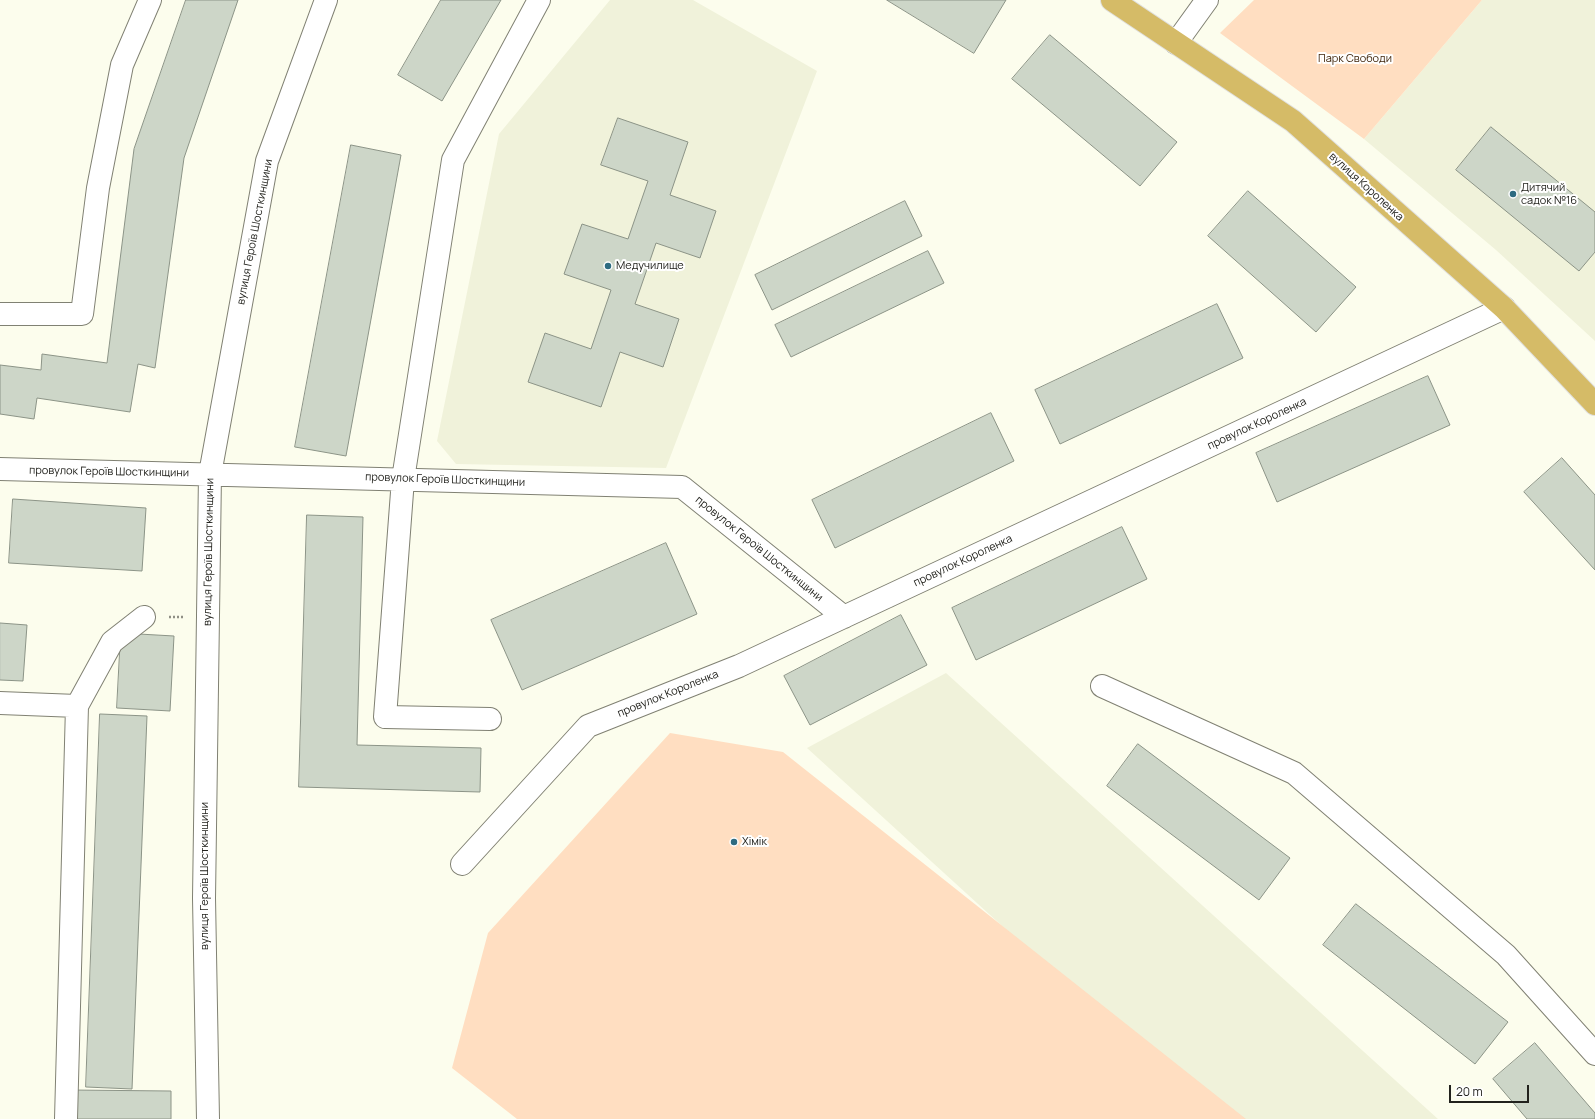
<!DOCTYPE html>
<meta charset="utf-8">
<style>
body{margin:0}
#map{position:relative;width:1595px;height:1119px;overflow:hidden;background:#fcfded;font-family:Manrope,sans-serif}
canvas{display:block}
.scale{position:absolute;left:1449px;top:1085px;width:80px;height:18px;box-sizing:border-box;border:2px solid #22221d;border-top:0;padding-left:5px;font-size:12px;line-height:14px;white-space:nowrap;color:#22221d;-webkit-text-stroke:3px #fff;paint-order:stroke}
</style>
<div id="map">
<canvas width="1595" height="1119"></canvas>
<div class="scale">20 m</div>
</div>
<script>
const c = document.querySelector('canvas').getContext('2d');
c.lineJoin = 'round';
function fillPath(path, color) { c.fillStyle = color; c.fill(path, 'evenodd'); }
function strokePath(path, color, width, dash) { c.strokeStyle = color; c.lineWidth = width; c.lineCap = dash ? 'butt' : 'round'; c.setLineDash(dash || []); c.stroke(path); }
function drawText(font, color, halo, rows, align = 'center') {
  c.font = font + ' Manrope,sans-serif'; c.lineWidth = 4; c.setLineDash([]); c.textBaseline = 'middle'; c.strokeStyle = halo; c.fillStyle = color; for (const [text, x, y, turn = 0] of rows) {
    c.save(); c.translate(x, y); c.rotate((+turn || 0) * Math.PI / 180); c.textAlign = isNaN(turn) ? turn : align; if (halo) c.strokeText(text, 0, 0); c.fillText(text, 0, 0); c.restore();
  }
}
const built = new Path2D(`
 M610 0H693L817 71 666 468 456 464 437 441 499 134Z
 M1482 0H1595V341L1496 250 1364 139Z
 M946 673 1438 1119H1187L1171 1080 807 748Z`);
const green = new Path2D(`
 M1254 0H1482L1364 139 1220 33Z
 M670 733 783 752 1246 1119H517L452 1068 488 933Z`);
const building = new Path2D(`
 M186 0H238L184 158 155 368 138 364 130 412 37 398 34 419 0 414V365L41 370 42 354 107 363 134 149Z
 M441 0H501L442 101 398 75Z
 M887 0H1006L974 53Z
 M1050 35 1177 142 1140 186 1012 79Z
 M618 118 688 142 670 195 716 211 700 258 656 243 635 304 679 319 663 367 620 352 601 407 528 382 545 333 591 349 611 290 564 274 582 224 628 239 648 181 601 165Z
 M1491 127 1595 212V252L1579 271 1456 170Z
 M351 145 401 155 346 456 295 447Z
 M1248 191 1356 287 1316 332 1208 236Z
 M905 201 922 236 772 310 755 275Z
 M928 251 944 283 791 357 775 325Z
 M1217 304 1243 358 1060 444 1035 390Z
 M1428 376 1450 425 1277 502 1256 453Z
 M991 413 1014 461 835 548 812 500Z
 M1562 458 1595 495V570L1524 492Z
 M13 499 146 508 142 571 9 563Z
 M307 515 363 517 357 745 481 748 480 792 299 787Z
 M1122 527 1147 579 976 660 952 608Z
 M666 543 697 614 522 690 491 620Z
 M901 615 927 665 810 725 784 676Z
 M0 623 27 625 23 681 0 680Z
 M121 633 174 636 170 711 117 708Z
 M100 714 147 716 132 1089 86 1087Z
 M1138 744 1290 858 1259 900 1107 786Z
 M1356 904 1508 1022 1475 1064 1323 945Z
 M1535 1043 1595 1113V1119H1527L1493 1079Z
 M70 1090 171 1091V1119H70Z`);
const path = new Path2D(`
 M169 617H184`);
const minor = new Path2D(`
 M1176 43 1207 0
 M0 314H82L98 188 122 65 150 0
 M0 469 682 487 844 617
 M1102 686 1294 773 1506 955 1595 1054
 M0 703 77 706 112 642 144 617
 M490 719 385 717 403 479 453 160 539 0
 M462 864 588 726 739 666 1504 308
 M66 1119 77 706
 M208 1119 204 898 210 474 267 161 326 0`);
const major = new Path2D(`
 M1112 0 1293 121 1504 308 1595 404`);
const markers = [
 [1513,194,4,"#2d6b81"],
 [608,266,4,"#2d6b81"],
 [734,842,4,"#2d6b81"]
];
const parkNames = [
 ["Парк Свободи",1355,59]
];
const streetNames = [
 ["вулиця Короленка",1366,187,42],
 ["вулиця Героїв Шосткинщини",255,232,-79],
 ["провулок Короленка",1257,424,-25],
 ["провулок Героїв Шосткинщини",109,472,1],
 ["провулок Героїв Шосткинщини",445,480,2],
 ["провулок Героїв Шосткинщини",759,549,39],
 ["вулиця Героїв Шосткинщини",209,552,-89],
 ["провулок Короленка",963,561,-25],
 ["провулок Короленка",668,694,-22],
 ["вулиця Героїв Шосткинщини",205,876,-90]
];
const poiNames = [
 ["Дитячий",1521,188],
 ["садок №16",1521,201],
 ["Медучилище",616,266],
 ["Хімік",742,842]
];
fillPath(built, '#f0f2da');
fillPath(green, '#ffdec1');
fillPath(building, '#cdd6c8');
strokePath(building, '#8c9487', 1);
strokePath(minor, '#808173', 24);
strokePath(major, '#e0e0df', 24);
strokePath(path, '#8f8f85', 2.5, [2, 2]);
strokePath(minor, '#fff', 22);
strokePath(major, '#d5bb67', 22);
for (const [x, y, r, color] of markers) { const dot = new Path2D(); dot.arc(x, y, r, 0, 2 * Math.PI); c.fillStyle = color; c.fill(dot); strokePath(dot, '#fff', 1.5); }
drawText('11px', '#3f250b', '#fff', parkNames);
drawText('11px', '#22221d', '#fff', streetNames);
drawText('11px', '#22221d', '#fff', poiNames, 'left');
</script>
